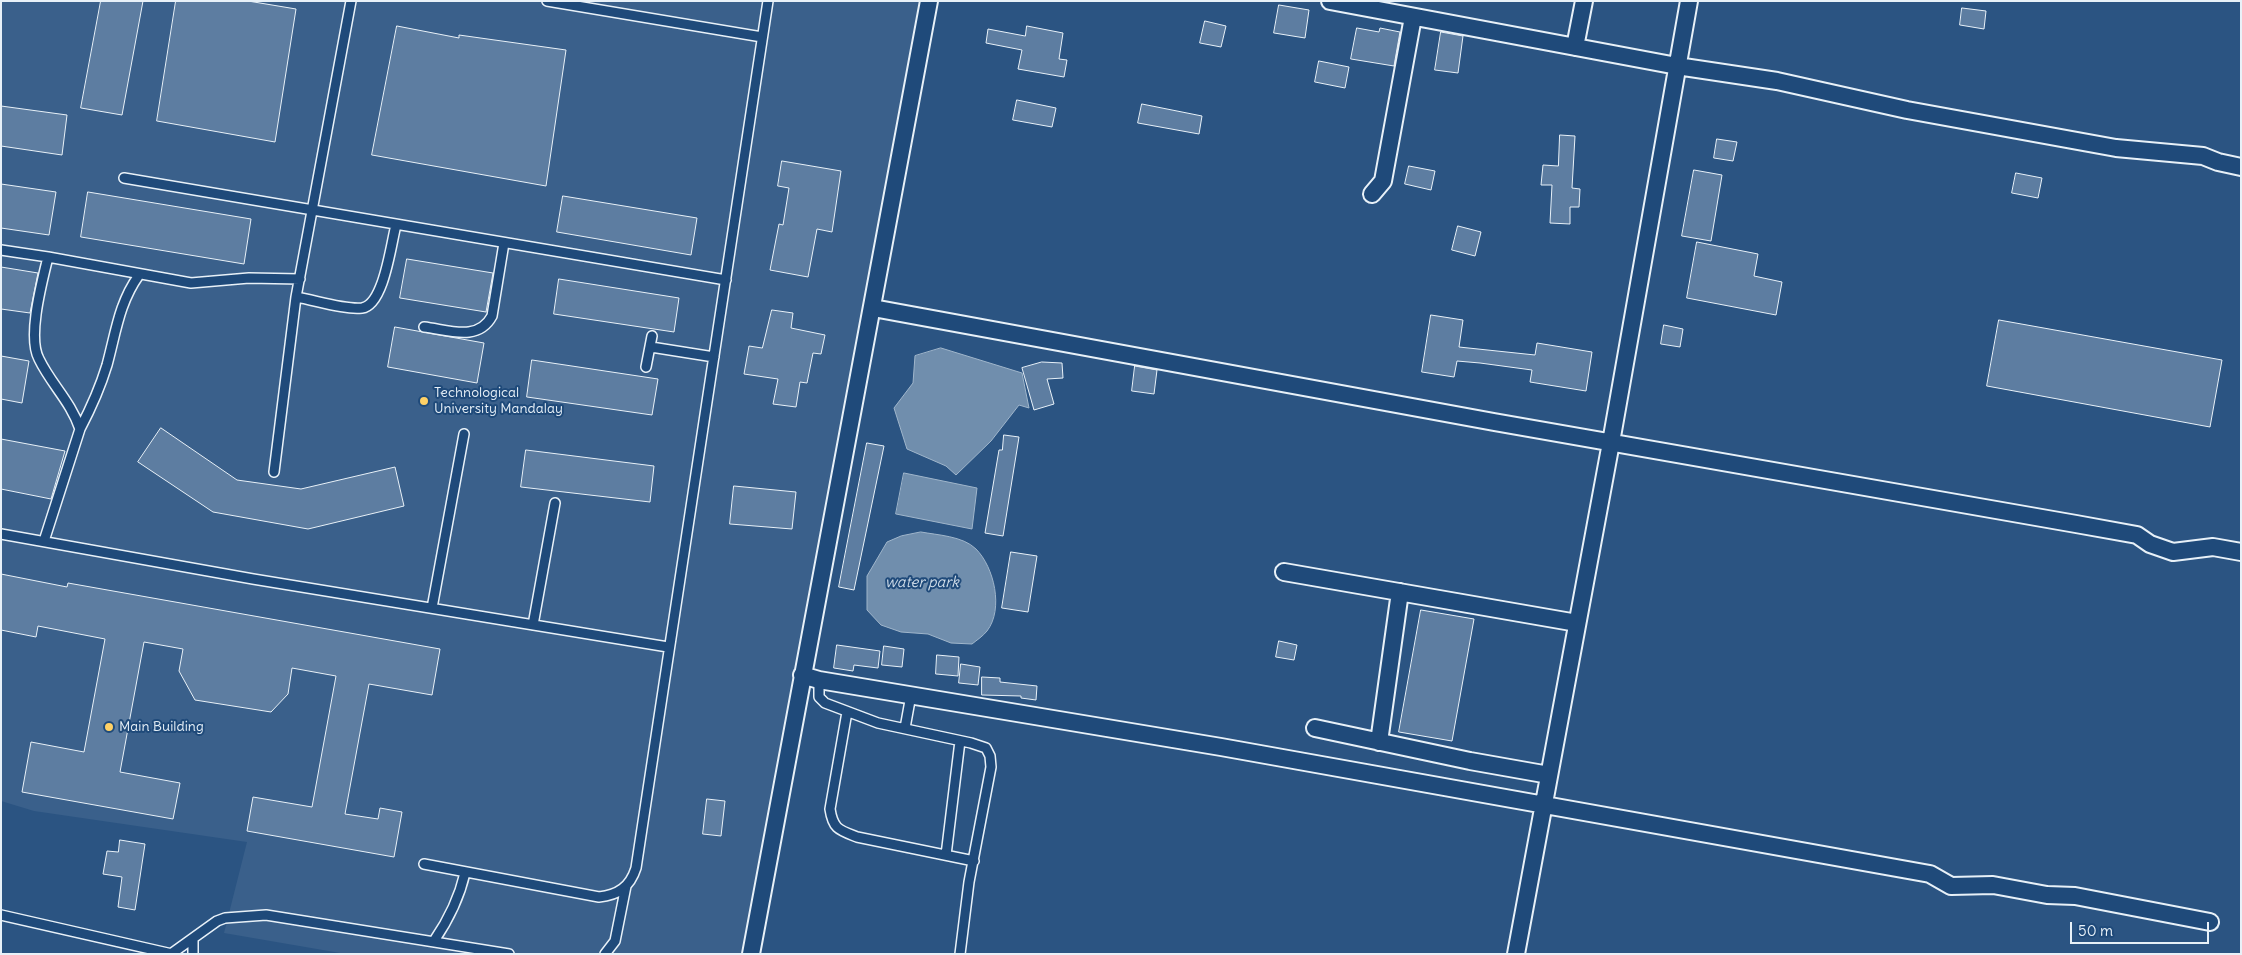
<!DOCTYPE html>
<style>
body{margin:0}
#map{position:relative;width:2242px;height:955px;overflow:hidden;background:#2b5482;font-family:Delius,sans-serif}
canvas{display:block}
.frame{position:absolute;inset:0;border:2px solid #e8f1f8;pointer-events:none}
.scale{position:absolute;left:2070px;top:922px;width:139px;height:22px;box-sizing:border-box;border:2px solid #e8f1f8;border-top:0;padding-left:6px;font-size:15px;line-height:18px;white-space:nowrap;color:#e8f1f8;-webkit-text-stroke:4px #1f4a7a;paint-order:stroke}
</style>
<div id="map">
<canvas width="2242" height="955"></canvas>
<div class="frame"></div>
<div class="scale">50 m</div>
</div>
<script>
const c = document.querySelector('canvas').getContext('2d');
c.lineJoin = 'round';
function fillPath(path, color) { c.fillStyle = color; c.fill(path, 'evenodd'); }
function strokePath(path, color, width, dash) { c.strokeStyle = color; c.lineWidth = width; c.lineCap = dash ? 'butt' : 'round'; c.setLineDash(dash || []); c.stroke(path); }
function drawText(font, color, halo, rows, align = 'center') {
  c.font = font + ' Delius,sans-serif'; c.lineWidth = 4; c.setLineDash([]); c.textBaseline = 'middle'; c.strokeStyle = halo; c.fillStyle = color; for (const [text, x, y, turn = 0] of rows) {
    c.save(); c.translate(x, y); c.rotate((+turn || 0) * Math.PI / 180); c.textAlign = isNaN(turn) ? turn : align; if (halo) c.strokeText(text, 0, 0); c.fillText(text, 0, 0); c.restore();
  }
}
const built = new Path2D(`
 M1 1H919L746 954H346L224 933 247 842 34 811 1 801Z`);
const water = new Path2D(`
 M941 348 1022 373 1029 408 1019 405 991 441 956 475 946 466 907 449 894 408 913 383 915 356Z
 M904 473 977 488 972 529 896 514Z
 M921 532C937 535 963 536 976 549 994 567 1004 609 987 631 983 636 977 640 972 644L951 643 928 634 901 632 881 625 867 610V576L887 542 901 536Z`);
const building = new Path2D(`
 M101 1H143L122 115 81 108Z
 M176 1H248L296 9 275 142 157 121Z
 M1279 5 1309 10 1305 38 1274 33Z
 M1962 8 1986 11 1984 29 1960 25Z
 M1205 21 1226 26 1221 47 1200 43Z
 M397 26 459 38V35L566 50 546 186 372 155Z
 M1027 26 1063 33 1059 59 1067 60 1064 77 1018 69 1022 50 986 43 988 29 1025 36Z
 M1357 28 1379 32 1380 28 1400 32 1394 66 1351 59Z
 M1441 32 1463 36 1458 73 1435 70Z
 M1319 61 1349 67 1345 88 1315 82Z
 M1017 100 1056 108 1052 127 1013 120Z
 M1142 104 1202 116 1199 134 1138 123Z
 M1 106 67 115 62 155 1 146Z
 M1560 135 1575 136 1572 188 1580 189 1579 207H1570V224L1550 223 1552 185H1541L1543 165 1558 166Z
 M1717 139 1737 142 1733 161 1714 158Z
 M782 161 841 171 832 232 817 229 808 277 770 270 779 224 783 225 789 188 778 186Z
 M1409 166 1435 171 1431 190 1405 184Z
 M1694 170 1722 175 1711 241 1682 236Z
 M2016 173 2042 178 2038 198 2012 193Z
 M1 184 56 192 49 235 1 228Z
 M88 192 251 219 244 264 81 237Z
 M563 196 697 218 691 255 557 232Z
 M1458 226 1481 232 1475 256 1452 250Z
 M1697 242 1758 254 1754 276 1782 282 1776 315 1687 298Z
 M407 259 493 273 486 312 400 298Z
 M1 267 38 273 30 313 1 309Z
 M559 279 679 298 674 332 554 314Z
 M772 310 793 313 791 328 825 335 821 354 813 353 807 383 800 382 796 407 773 404 778 379 744 374 749 346 762 348Z
 M1431 315 1463 320 1459 347 1535 355 1537 343 1592 352 1586 391 1530 382 1532 370 1480 363 1457 361 1454 377 1422 372Z
 M1999 320 2222 360 2210 427 1987 386Z
 M1664 325 1683 329 1680 347 1661 344Z
 M395 327 484 343 477 383 388 367Z
 M1 356 29 361 22 403 1 399Z
 M532 360 658 379 652 415 527 397Z
 M1042 362 1062 363 1063 378 1047 379 1054 404 1034 410 1022 368Z
 M1135 366 1157 370 1154 394 1132 391Z
 M161 428 237 480 301 489 395 467 404 506 308 529 213 512 138 462Z
 M1004 435 1019 437 1003 536 985 533 999 450H1002Z
 M1 439 65 451 51 499 1 489Z
 M867 443 884 446 854 590 839 587Z
 M526 450 654 466 650 502 521 487Z
 M734 486 796 492 792 529 730 524Z
 M1011 552 1037 556 1028 612 1002 608Z
 M1 574 67 587 68 583 440 649 432 695 369 684 345 814 378 819 380 808 402 812 394 857 247 831 253 797 312 807 336 676 292 668 288 694 271 712 195 700 179 671 183 649 144 642 120 772 180 783 173 819 22 792 31 742 84 752 105 639 38 626 36 637 1 630Z
 M1421 610 1474 619 1452 741 1399 732Z
 M1279 641 1297 645 1294 660 1276 657Z
 M837 645 880 651 878 668 854 665 853 671 834 668Z
 M884 646 904 649 902 667 882 665Z
 M937 655 959 657 958 676 936 674Z
 M961 664 980 667 978 685 959 683Z
 M982 677 1000 678V682L1037 686 1036 700 1021 698V696L982 695Z
 M707 799 725 801 721 836 703 834Z
 M120 840 145 844 135 910 118 907 122 877 103 874 107 851 118 852Z`);
const lane = new Path2D(`
 M547 1 762 37
 M124 178 726 280
 M1 250 48 257C42 282 27 337 39 359 51 384 71 402 80 429L44 541
 M48 257 191 283 249 278 300 279
 M296 297C315 300 344 310 362 308 384 305 391 244 396 225
 M424 327C449 330 478 342 492 316L504 243
 M651 347 714 357
 M646 367 652 336
 M80 429C91 408 100 388 107 365 116 332 119 303 139 275
 M274 472 296 297 351 1
 M1 534 253 579 668 647
 M432 608 464 434
 M533 625 555 503
 M819 680V697L825 703 878 723 971 743 986 748 990 756 991 767 969 882 960 954
 M847 712 830 809C833 829 839 830 857 837L974 861
 M905 728 911 695
 M946 855 960 741
 M424 864 599 897C618 895 630 887 636 868L768 1
 M1 915 172 954
 M434 941C449 919 459 899 465 873
 M171 954 217 921 225 918 266 915 509 954
 M193 954V939
 M605 954 615 941 626 886`);
const street = new Path2D(`
 M1330 1 1677 66 1777 81 1907 110 2116 148 2203 156 2218 162 2241 167
 M1575 47 1584 1
 M1372 194 1383 181 1413 17
 M873 308 1494 422 2076 524 2137 535 2150 544 2173 552 2213 547 2241 552
 M1284 572 1577 623
 M802 675 819 680 1221 747 1930 874 1951 886 1993 885 2047 895 2075 896 2210 922
 M1315 728 1470 761 1549 775
 M1379 742 1400 592
 M751 954 929 1
 M1516 954 1610 448 1689 1`);
const markers = [
 [424,401,5,"#ffd166"],
 [109,727,5,"#ffd166"]
];
const poiNames = [
 ["Technological",434,393],
 ["University Mandalay",434,409],
 ["Main Building",119,727]
];
const waterNames = [
 ["water park",922,583]
];
fillPath(built, '#3a608b');
fillPath(water, '#708ead');
strokePath(water, '#a0b6cb', 1);
fillPath(building, '#5d7da1');
strokePath(building, '#e8f1f8', 1);
strokePath(lane, '#e8f1f8', 12);
strokePath(street, '#e8f1f8', 20);
strokePath(lane, '#1f4a7a', 9);
strokePath(street, '#1f4a7a', 16);
for (const [x, y, r, color] of markers) { const dot = new Path2D(); dot.arc(x, y, r, 0, 2 * Math.PI); c.fillStyle = color; c.fill(dot); strokePath(dot, '#1f4a7a', 2); }
drawText('14px', '#e8f1f8', '#1f4a7a', poiNames, 'left');
drawText('italic 15px', '#d0dde9', '#1f4a7a', waterNames);
</script>
